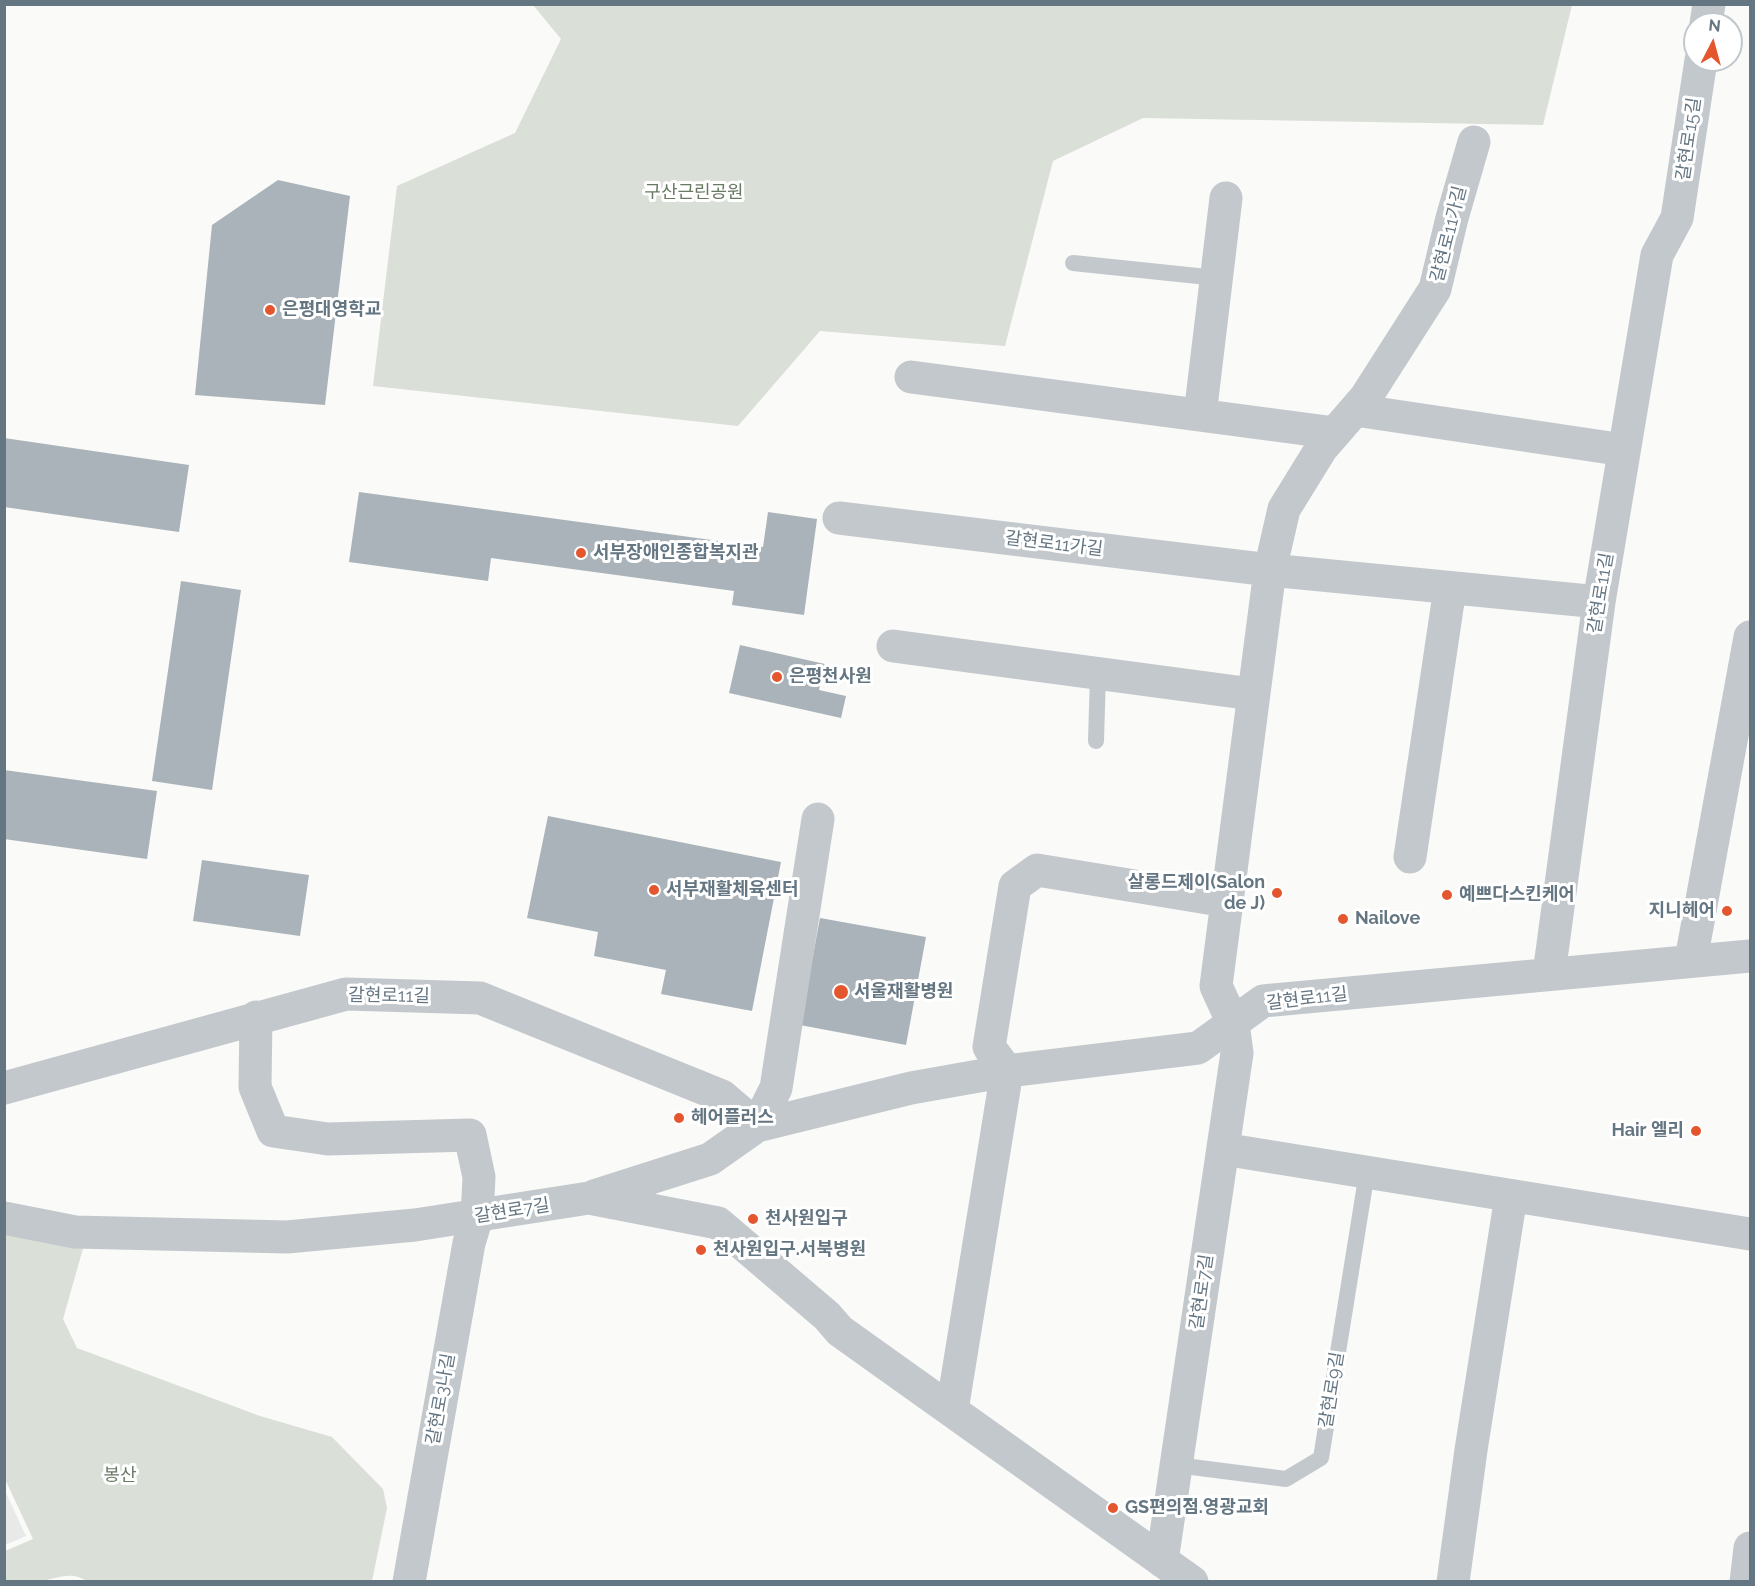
<!DOCTYPE html>
<meta charset="utf-8">
<style>
body{margin:0}
#map{position:relative;width:1755px;height:1586px;overflow:hidden;background:#fafaf8;font-family:Raleway,sans-serif}
canvas{display:block}
.frame{position:absolute;inset:0;border:6px solid #657683;pointer-events:none}
.north{position:absolute;left:1683px;top:12px;width:60px;height:60px;box-sizing:border-box;background:#fff;border:2px solid #c1c8cd;border-radius:50%;rotate:6deg;font-size:16px;font-weight:700;line-height:24px;text-align:center;color:#657683}
.north::after{content:'';display:block;margin:auto;width:21px;height:27px;background:#e4572e;clip-path:polygon(50% 0,100% 100%,50% 72%,0 100%)}
</style>
<div id="map">
<canvas width="1755" height="1586"></canvas>
<div class="frame"></div>
<div class="north">N</div>
</div>
<script>
const c = document.querySelector('canvas').getContext('2d');
c.lineJoin = 'round';
function fillPath(path, color) { c.fillStyle = color; c.fill(path, 'evenodd'); }
function strokePath(path, color, width, dash) { c.strokeStyle = color; c.lineWidth = width; c.lineCap = dash ? 'butt' : 'round'; c.setLineDash(dash || []); c.stroke(path); }
function drawText(font, color, halo, rows, align = 'center') {
  c.font = font + ' Raleway,"Noto Sans KR",sans-serif'; c.lineWidth = 6; c.setLineDash([]); c.textBaseline = 'middle'; c.strokeStyle = halo; c.fillStyle = color; for (const [text, x, y, turn = 0] of rows) {
    c.save(); c.translate(x, y); c.rotate((+turn || 0) * Math.PI / 180); c.textAlign = isNaN(turn) ? turn : align; if (halo) c.strokeText(text, 0, 0); c.fillText(text, 0, 0); c.restore();
  }
}
const built = new Path2D(`
 M5 1491 26 1536 5 1545H4Z`);
const green = new Path2D(`
 M533 5H1572L1543 125 1143 118 1053 161 1005 346 820 331 738 426 373 386 397 186 515 133 561 39Z
 M5 1229 84 1245 63 1319 77 1348 260 1416 332 1437 383 1489 387 1508 372 1581 88 1582C70 1569 56 1580 38 1581 27 1582 16 1581 5 1581V1551L33 1539 5 1479Z`);
const building = new Path2D(`
 M278 180 350 196 325 405 195 395 212 225Z
 M4 438 189 465 179 532 4 507Z
 M359 492 763 547 768 512 817 519 804 615 732 605 734 591 491 558 488 581 349 562Z
 M181 581 241 590 212 790 152 781Z
 M740 645 825 664 819 690 846 696 841 718 729 693Z
 M4 770 157 791 147 859 4 839Z
 M548 816 781 862 752 1011 661 994 666 970 594 956 598 932 527 918Z
 M202 860 309 875 300 936 193 921Z
 M820 918 926 937 906 1045 800 1025Z`);
const service = new Path2D(`
 M1073 263 1217 278
 M1096 741 1098 674
 M1176 1465 1286 1479 1321 1458 1367 1172`);
const minor = new Path2D(`
 M1706 24 1709 4
 M911 377 1335 433
 M1355 410 1624 450
 M1200 415 1226 198
 M839 518 1270 570 1599 602
 M893 646 1252 694
 M1410 857 1450 588
 M1691 960 1750 637
 M1549 974 1599 602 1657 255 1677 218 1701 60
 M256 1017 255 1087 273 1131 328 1139 470 1135 479 1177 477 1217 469 1243 409 1582
 M1007 1071 989 1047 1015 886 1037 870 1226 901
 M4 1088 346 994 480 998 722 1096 757 1126
 M757 1126 776 1088 818 819
 M1223 1149 1750 1234
 M594 1196 710 1159 757 1126 911 1088 1007 1071 1198 1048 1263 1001 1750 956
 M4 1218 75 1232 287 1237 415 1225 589 1198 718 1223 827 1316 840 1331 1192 1582
 M952 1410 1007 1071
 M1162 1561 1237 1053 1233 1023 1216 986 1270 570 1284 509 1321 449 1366 397 1435 289 1452 218 1474 142
 M1453 1582 1471 1450 1511 1196
 M1746 1582 1750 1548`);
const markers = [
 [270,310,6,"#e4572e"],
 [581,553,6,"#e4572e"],
 [777,677,6,"#e4572e"],
 [654,890,6,"#e4572e"],
 [1277,893,6,"#e4572e"],
 [1447,895,6,"#e4572e"],
 [1727,911,6,"#e4572e"],
 [1343,919,6,"#e4572e"],
 [841,992,8,"#e4572e"],
 [679,1118,6,"#e4572e"],
 [1696,1131,6,"#e4572e"],
 [753,1219,6,"#e4572e"],
 [701,1250,6,"#e4572e"],
 [1113,1508,6,"#e4572e"]
];
const streetNames = [
 ["갈현로15길",1689,139,-82],
 ["갈현로11가길",1449,234,-76],
 ["갈현로11가길",1054,544,7],
 ["갈현로11길",1601,593,-81],
 ["갈현로11길",389,996,1],
 ["갈현로11길",1307,999,-7],
 ["갈현로7길",512,1211,-9],
 ["갈현로7길",1202,1292,-82],
 ["갈현로9길",1332,1390,-81],
 ["갈현로3나길",441,1399,-80]
];
const parkNames = [
 ["구산근린공원",694,193],
 ["봉산",120,1476]
];
const poiNames = [
 ["은평대영학교",282,310],
 ["서부장애인종합복지관",593,553],
 ["은평천사원",789,677],
 ["살롱드제이(Salon",1265,883,"right"],
 ["de J)",1265,904,"right"],
 ["서부재활체육센터",666,890],
 ["예쁘다스킨케어",1459,895],
 ["지니헤어",1715,911,"right"],
 ["Nailove",1355,919],
 ["서울재활병원",854,992],
 ["헤어플러스",691,1118],
 ["Hair 엘리",1684,1131,"right"],
 ["천사원입구",765,1219],
 ["천사원입구.서북병원",713,1250],
 ["GS편의점.영광교회",1125,1508]
];
fillPath(built, '#e8e9e9');
fillPath(green, '#dadfd7');
fillPath(building, '#aab3b9');
strokePath(service, '#c3c8cc', 16);
strokePath(minor, '#c3c8cc', 33);
for (const [x, y, r, color] of markers) { const dot = new Path2D(); dot.arc(x, y, r, 0, 2 * Math.PI); c.fillStyle = color; c.fill(dot); strokePath(dot, '#fff', 2); }
drawText('18px', '#657683', '#fff', streetNames);
drawText('18px', '#687a64', '#fff', parkNames);
drawText('bold 18px', '#657683', '#fff', poiNames, 'left');
</script>
